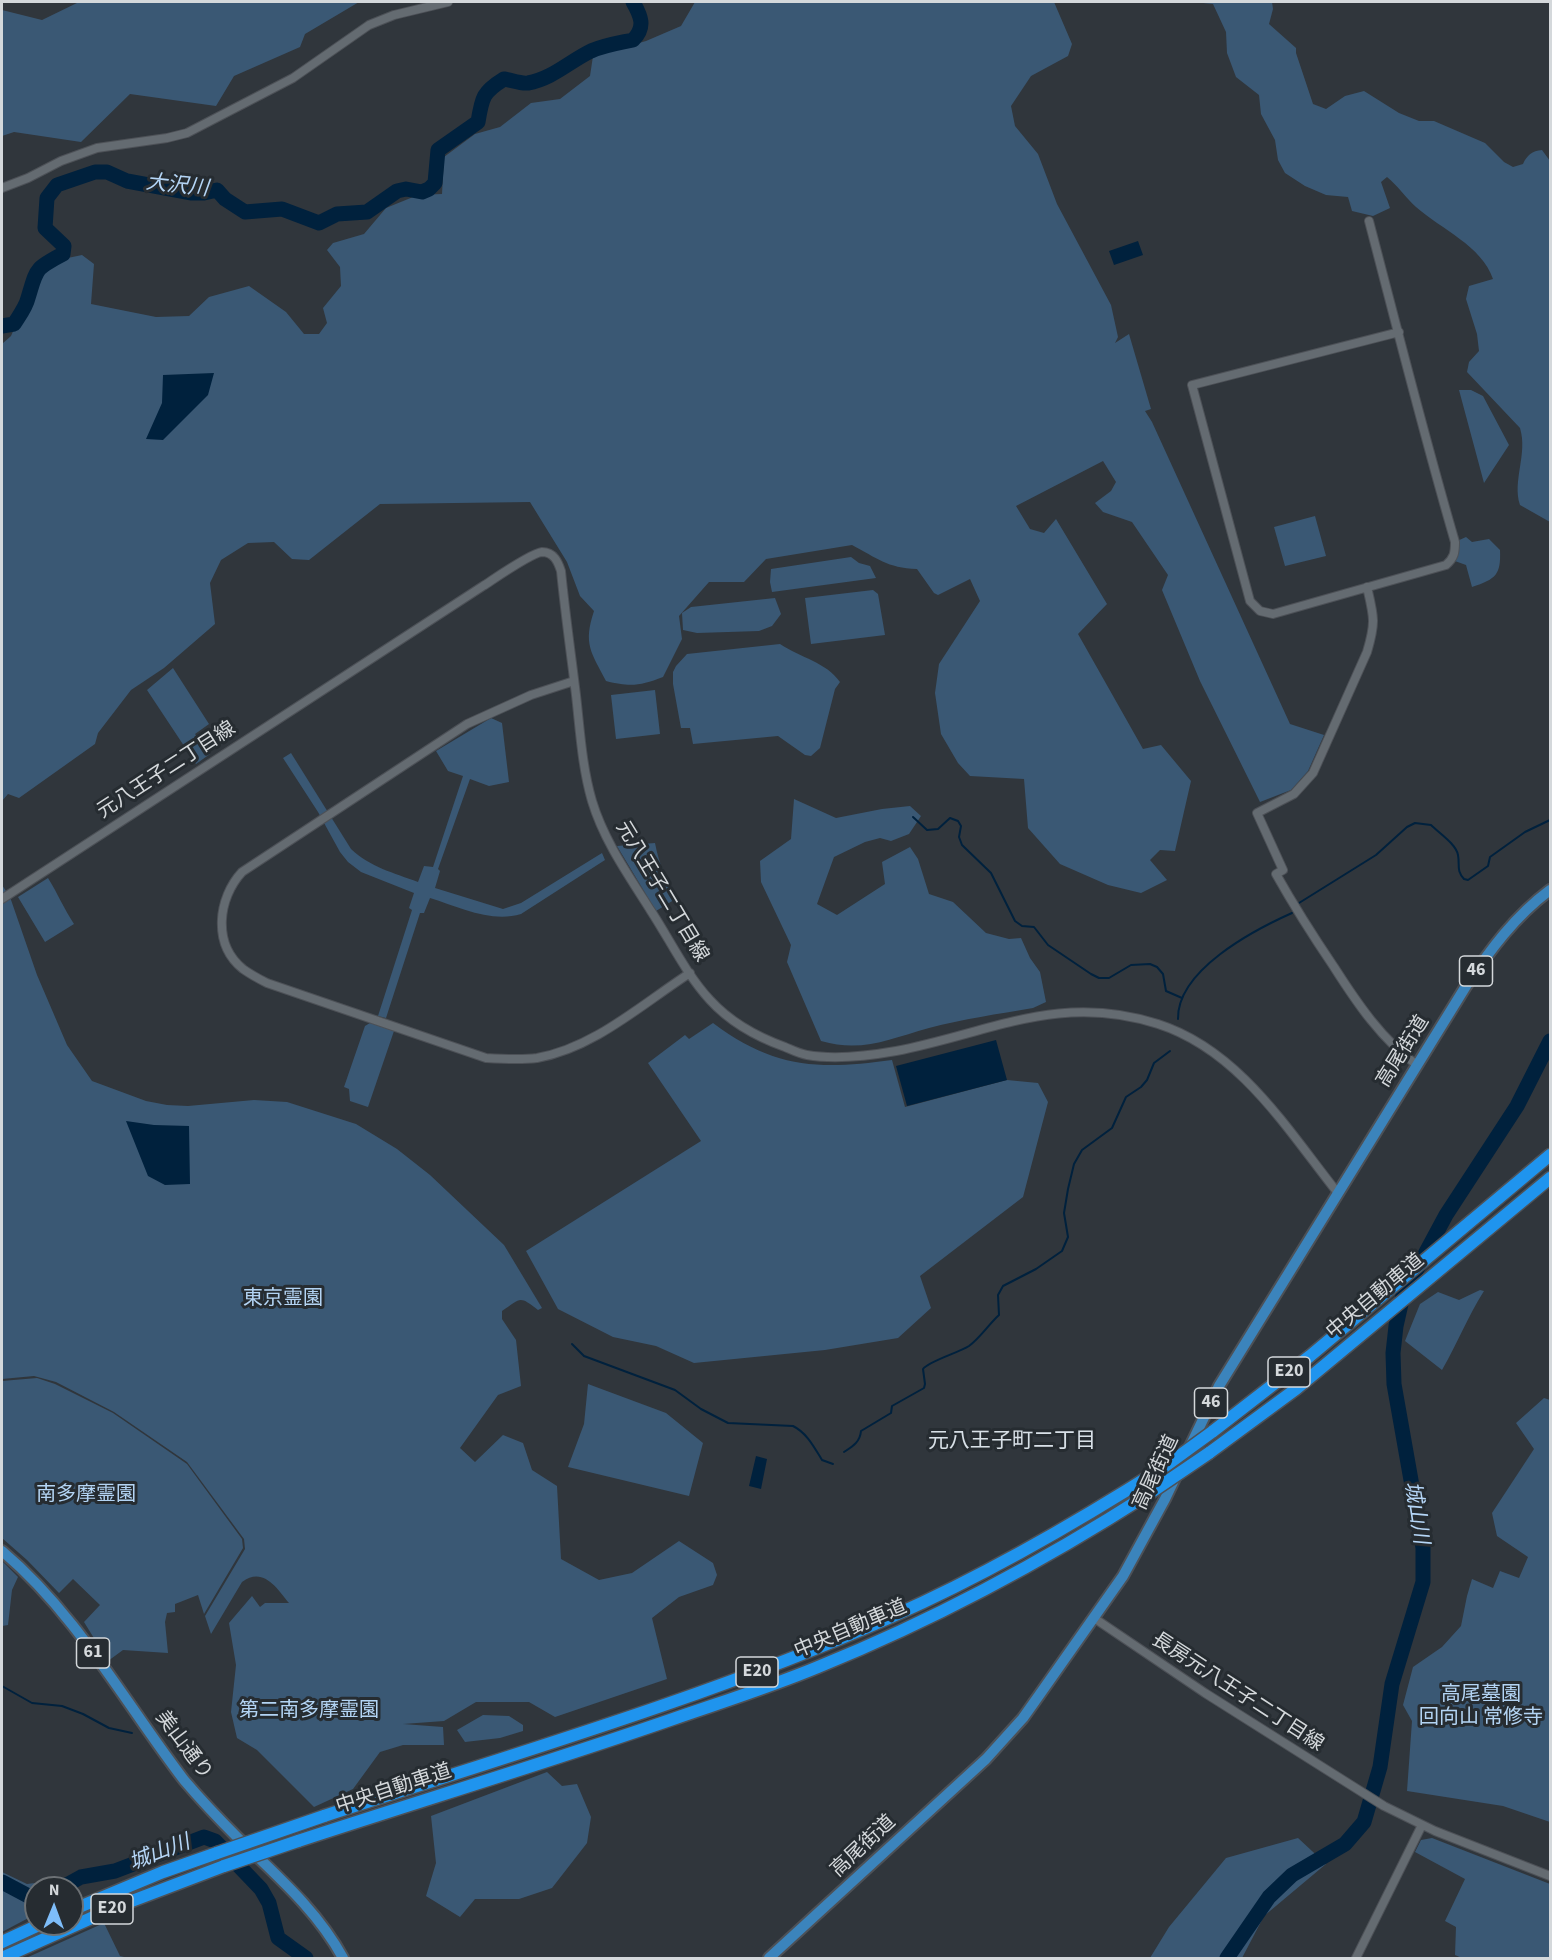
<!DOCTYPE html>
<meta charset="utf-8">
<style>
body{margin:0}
#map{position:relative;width:1552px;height:1960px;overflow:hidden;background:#30363c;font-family:"Source Sans 3",sans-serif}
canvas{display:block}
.frame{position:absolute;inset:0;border:3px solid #d4d8db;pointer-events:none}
.north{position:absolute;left:24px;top:1876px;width:60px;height:60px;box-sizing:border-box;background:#262c31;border:2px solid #6c7175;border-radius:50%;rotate:1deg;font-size:16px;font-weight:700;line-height:24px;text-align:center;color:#d4d8db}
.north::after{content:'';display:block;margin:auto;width:21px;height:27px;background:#7ebdf9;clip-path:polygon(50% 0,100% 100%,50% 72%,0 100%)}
</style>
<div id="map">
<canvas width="1552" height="1960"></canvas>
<div class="frame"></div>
<div class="north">N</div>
</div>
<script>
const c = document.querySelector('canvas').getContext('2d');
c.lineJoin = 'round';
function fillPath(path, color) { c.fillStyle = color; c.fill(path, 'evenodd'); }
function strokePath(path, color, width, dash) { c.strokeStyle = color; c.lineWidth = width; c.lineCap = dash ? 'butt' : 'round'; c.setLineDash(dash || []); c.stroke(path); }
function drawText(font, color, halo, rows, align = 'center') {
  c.font = font + ' "Source Sans 3","Noto Sans JP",sans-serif'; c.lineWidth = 6; c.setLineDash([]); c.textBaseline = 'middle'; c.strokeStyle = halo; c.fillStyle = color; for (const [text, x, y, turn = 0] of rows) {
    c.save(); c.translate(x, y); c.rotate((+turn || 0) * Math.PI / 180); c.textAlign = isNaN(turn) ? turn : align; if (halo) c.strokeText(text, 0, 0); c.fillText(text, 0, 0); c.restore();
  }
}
const green = new Path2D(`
 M79 2H359L305 34 300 47 234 76 216 106 130 94 81 142 14 132 2 136V10L42 20Z
 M695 2H1054L1072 44 1068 56 1031 76 1011 106 1015 126 1038 154 1057 204 1111 305 1118 337 1115 343 1129 334 1151 409 1145 411 1152 422 1290 724 1324 735 1308 771 1291 790 1260 802 1200 681 1162 590 1168 575 1132 522 1103 512 1095 503 1111 491 1116 482 1103 461 1016 506 1030 529 1044 533 1056 519 1107 604 1078 634 1143 749 1161 745 1191 781 1175 851 1160 850 1150 860 1167 880 1141 893 1108 885 1060 864 1028 828 1024 779 970 776 958 763 941 734 935 693 939 664 980 601 970 579 938 595 934 593 917 569C887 568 877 558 852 545L766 559 744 582H709L679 616 682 639 663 677C640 686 630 687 606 681 591 652 583 644 594 611L580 596 567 562 530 502 380 504 309 560 292 559 274 542 248 543 221 560 210 583 215 624 164 668 131 690 98 733 95 744 19 798 8 794 2 801V344L11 336 39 272 63 259 82 255 94 264 91 304 156 317 189 316 209 297 249 286 286 312 304 334H319L327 323 323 308 341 286 340 267 327 250 333 243 364 234 386 208 418 195 442 194 444 157 475 134 500 127 531 103 560 99 590 76 593 56 646 41 681 26Z
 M1193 2H1272L1273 9 1269 24 1296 48V53L1313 104 1326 109 1345 96 1364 91 1399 113 1419 121H1434L1485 143 1504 162 1513 167 1523 164C1527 155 1532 151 1542 150L1550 161V522L1520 505C1512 481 1528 454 1520 428L1467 372 1469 362 1479 351 1477 334 1466 299 1469 286 1493 279C1482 246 1441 229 1416 207 1406 198 1398 186 1387 177L1381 182 1390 208 1373 216 1352 211 1348 197 1326 195 1305 186 1285 173 1278 160 1275 140 1261 114 1259 95 1236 77 1227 53 1226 32 1213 4Z
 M1459 390H1471L1483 396 1509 445 1484 483Z
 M1315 516 1326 556 1285 566 1274 527Z
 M1466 537 1472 542 1489 539 1500 550C1501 575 1496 579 1472 587L1466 565 1452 560 1455 542Z
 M851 557 859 563 870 566 876 578 772 592 770 582 771 569Z
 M873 590 878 594 885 635 811 644 805 598Z
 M775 598 781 614 772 626 759 631 697 633 683 630 682 613 691 607Z
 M780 644C801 658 826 662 840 682L835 689 820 748 811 756 805 755 778 736 693 744 690 728H681L673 684V672L676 666 687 654Z
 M173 668 209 724 195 734 210 754 196 764 147 690Z
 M655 690 660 734 616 739 611 695Z
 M491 718 502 723 509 782 489 786 470 779 438 869 440 871 435 888 503 909 521 903 602 853 605 860 521 914C491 923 459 907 430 898L424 913H420L386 1018 378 1016 412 910 409 908 414 893 361 872 348 862 340 852 318 812 283 758 291 753 351 849C370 867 394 873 418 882L424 866 433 867 463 776 448 771 436 751Z
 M794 799 836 818 882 809 910 806 921 816 909 834 891 841 880 838 865 842 834 857 817 904 837 915 885 884 882 862 910 847 918 859 929 894 953 902 986 933 1009 939 1021 938 1030 958 1040 972 1046 1002 1033 1008C998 1014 963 1019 929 1028 889 1039 862 1053 821 1041L787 962 791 945 761 882 760 861 791 839Z
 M655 843C659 864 666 880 677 898L656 911 617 846Z
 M48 878C58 894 64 909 74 924L45 942 18 897Z
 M2 885 10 897 37 975 67 1045 92 1081 146 1101 167 1105 188 1106 254 1100 287 1102 356 1124 397 1149 430 1175 504 1245 542 1308 538 1310C519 1295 521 1298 502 1311V1319L516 1340 521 1386 498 1395 460 1448 475 1462 503 1435 523 1443 532 1470 557 1486 561 1559 599 1580 632 1573 679 1541 713 1563 717 1575 713 1585 679 1597 652 1618 667 1679 555 1717 529 1702H476L444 1721 403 1724 443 1727 444 1745H403L380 1752 353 1789 314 1807 257 1750 237 1738 231 1712 236 1665 229 1623 252 1596 260 1607 265 1603H289C277 1588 263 1566 242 1582L211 1634 205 1616 245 1549 244 1539 187 1462 114 1412 56 1382 34 1376 2 1379Z
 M370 1023 394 1031 368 1107 350 1101 349 1089 344 1087 365 1026Z
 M713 1023C774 1069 820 1070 892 1060L905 1107 1007 1080 1038 1083 1048 1102 1023 1197 920 1276 931 1308 898 1338 825 1350 694 1363 656 1346 613 1337 558 1309 526 1251 701 1141 648 1063 685 1035 689 1039Z
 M1480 1290 1484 1291C1468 1316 1457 1344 1442 1370L1405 1341 1420 1304 1438 1292 1459 1300Z
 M37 1378 55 1384 113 1413 187 1464 242 1539 243 1548 204 1614 198 1595 175 1604V1612L167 1613 165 1622 168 1653 123 1650 108 1661 84 1622 100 1605 73 1579 59 1593 27 1560 2 1538V1381Z
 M588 1384 666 1413 703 1443 689 1496 568 1467 584 1424Z
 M1544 1398 1550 1400V1822L1503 1806 1407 1791 1412 1721 1403 1705 1413 1667 1442 1647 1461 1626 1467 1596 1472 1579 1493 1588 1500 1571 1519 1578 1528 1557 1497 1536 1492 1513 1534 1449 1516 1423Z
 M2 1561 18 1577 12 1590 8 1625 2 1626Z
 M483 1715 509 1716 523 1725V1731L500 1738 465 1742 457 1730Z
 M547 1772 562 1786 577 1784 591 1817 587 1843 552 1888 519 1899H475L460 1917 426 1896 436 1863 431 1816Z
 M1298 1838 1326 1864 1264 1916 1242 1958H1150L1169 1927 1226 1858Z
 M1432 1838 1550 1884V1958H1462L1455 1955 1456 1927 1445 1921 1465 1879 1415 1852 1421 1840Z
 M2 1872 27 1884 51 1881 66 1888H36V1914L2 1932Z
 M104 1923 120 1956 128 1958H26Z`);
const water = new Path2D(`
 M1138 241 1143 255 1114 265 1109 251Z
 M214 373 208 395 163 440 146 439 162 403 163 375Z
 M996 1040 1007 1080 907 1106 896 1066Z
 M126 1121 154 1125 189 1126 190 1184 165 1185 148 1176Z
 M756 1456 767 1459 761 1489 749 1486Z`);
const stream = new Path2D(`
 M913 817 927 830 938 829 950 818 958 821 961 826 959 837 962 845 991 873 1015 921 1022 926 1034 927 1048 945 1091 974 1099 978H1109L1131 965 1150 964 1157 967 1163 974 1166 991 1182 998
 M1299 903 1376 855 1407 827 1415 823 1431 825C1439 833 1456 844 1458 855 1460 866 1456 870 1464 879L1468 880 1488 866 1490 857 1525 832 1550 820
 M1178 1019C1177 970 1254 930 1292 913
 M572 1344 584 1356 675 1390 701 1409 728 1423 793 1426C807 1433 814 1447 822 1460L833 1464
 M844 1452C853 1446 860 1442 861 1431L891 1413 892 1406 924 1388 925 1384 923 1369C929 1361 958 1353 969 1346 980 1338 989 1324 999 1315L998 1295 1003 1286 1036 1269 1062 1251 1068 1237 1064 1213 1068 1189 1074 1164 1082 1150 1112 1128 1126 1097 1141 1087 1147 1080 1154 1063 1170 1051
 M2 1686 32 1703 62 1706 83 1714 109 1728 132 1733
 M207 1832 209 1838`);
const river = new Path2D(`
 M2 326 14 324C19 316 26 307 28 298 37 269 34 269 63 254L64 246 45 228 47 198 57 185 95 172H107L127 181 192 193H204L217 190 225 199 245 212 282 209 319 223 337 214 367 212 397 191 406 189 422 192 429 189 435 183 438 150 478 122C482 97 483 92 504 79 511 80 521 84 528 83 552 79 570 61 591 51 605 45 619 43 633 40 646 27 641 16 633 2
 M2 1882 36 1900
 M61 1888 81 1877 115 1871 204 1837 215 1841 261 1889 269 1903 278 1938 306 1958
 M1227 1958 1269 1897 1292 1875 1345 1844 1364 1822 1380 1767 1392 1684 1423 1582V1548L1394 1384 1393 1353 1396 1326 1403 1295 1446 1215 1517 1106 1550 1041`);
const tertiary = new Path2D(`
 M2 188 28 178 61 161 97 148 167 138 187 133 293 78 369 25 394 15 448 2
 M1369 221C1397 328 1424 436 1455 542 1455 553 1454 558 1446 565L1273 614 1260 611 1250 601 1192 385 1399 332
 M1367 587C1374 617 1376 622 1367 652L1313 773 1294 794 1257 813 1283 870 1276 874C1294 906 1313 936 1334 967 1357 1003 1382 1040 1417 1065
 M574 681 531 695 467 724 242 872C218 898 212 944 243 969 250 974 259 979 267 983L486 1058C503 1059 520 1060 537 1058 594 1048 642 1004 690 973
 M2 899 483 586C494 579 531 553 542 552 554 552 558 562 561 571 565 612 571 654 576 695 580 730 582 767 592 801 604 841 629 876 651 911 670 940 686 974 710 1000 731 1023 757 1037 785 1047 792 1050 800 1054 807 1055 836 1060 868 1056 896 1051 990 1033 1059 992 1158 1024 1239 1050 1287 1129 1337 1192
 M1094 1618 1205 1693 1384 1806 1435 1831 1550 1876
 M1356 1958 1422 1825`);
const primary = new Path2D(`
 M2 1551C77 1614 125 1703 184 1780 201 1800 219 1819 238 1838 276 1875 317 1910 343 1958
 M769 1958 986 1759 1023 1718 1040 1694 1123 1576 1165 1499 1219 1386 1466 986C1490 950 1515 916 1550 890`);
const motorway = new Path2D(`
 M1212 1432 1310 1356 1550 1155
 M1209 1453 1296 1389 1550 1178
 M324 1816C514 1754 707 1698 891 1617 986 1575 1076 1523 1164 1467
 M298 1841C423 1800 549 1762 673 1719 722 1702 770 1687 818 1667 934 1620 1044 1561 1150 1493
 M72 1910 163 1872 217 1853
 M2 1942 41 1924
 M2 1958 116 1907 224 1866`);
const motorwayBridge = new Path2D(`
 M1164 1467 1212 1432
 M1150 1493 1209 1453
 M217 1853 324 1816
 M224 1866 298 1841`);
const shields = [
 [1476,971,33],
 [1289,1372,42],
 [1211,1403,33],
 [93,1653,33],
 [757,1672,42],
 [112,1909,42]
];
const shieldNames = [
 ["46",1476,971],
 ["E20",1289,1372],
 ["46",1211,1403],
 ["61",93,1653],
 ["E20",757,1672],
 ["E20",112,1909]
];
const streetNames = [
 ["元八王子二丁目線",167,771,-33],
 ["元八王子二丁目線",661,892,59],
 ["高尾街道",1404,1052,-58],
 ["中央自動車道",1376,1297,-40],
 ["高尾街道",1157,1473,-65],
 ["中央自動車道",851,1630,-23],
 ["長房元八王子二丁目線",1237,1693,33],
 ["美山通り",183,1746,53],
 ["中央自動車道",394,1790,-18],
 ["高尾街道",864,1847,-43]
];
const parkNames = [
 ["東京霊園",283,1300],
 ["南多摩霊園",86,1496],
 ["高尾墓園",1481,1696],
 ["回向山 常修寺",1481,1719],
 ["第二南多摩霊園",309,1712]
];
const waterNames = [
 ["大沢川",177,187,6],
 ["城山川",1415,1513,81],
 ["城山川",160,1854,-21]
];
const neighbourhoodNames = [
 ["元八王子町二丁目",1012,1442]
];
fillPath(green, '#3a5874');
fillPath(water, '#00213d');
strokePath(stream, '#00213d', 2);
strokePath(river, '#00213d', 15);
strokePath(tertiary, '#4d5157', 10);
strokePath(primary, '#4d5157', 14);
strokePath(motorway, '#4d5157', 15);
strokePath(tertiary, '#646b71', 8);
strokePath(primary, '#3b84bc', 10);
strokePath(motorway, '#1f94ee', 12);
strokePath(motorwayBridge, '#4d5157', 15, []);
strokePath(motorwayBridge, '#1f94ee', 12);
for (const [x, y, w] of shields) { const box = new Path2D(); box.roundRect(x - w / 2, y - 15, w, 30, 4.5); c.fillStyle = '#262c31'; c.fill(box); strokePath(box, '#d4d8db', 1.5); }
drawText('bold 18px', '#d4d8db', null, shieldNames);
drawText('20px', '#d4d8db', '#262c31', streetNames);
drawText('20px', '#b3d4f4', '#262c31', parkNames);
drawText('italic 21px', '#b5d6f7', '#262c31', waterNames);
drawText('21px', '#d8e0e7', '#262c31', neighbourhoodNames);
</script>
